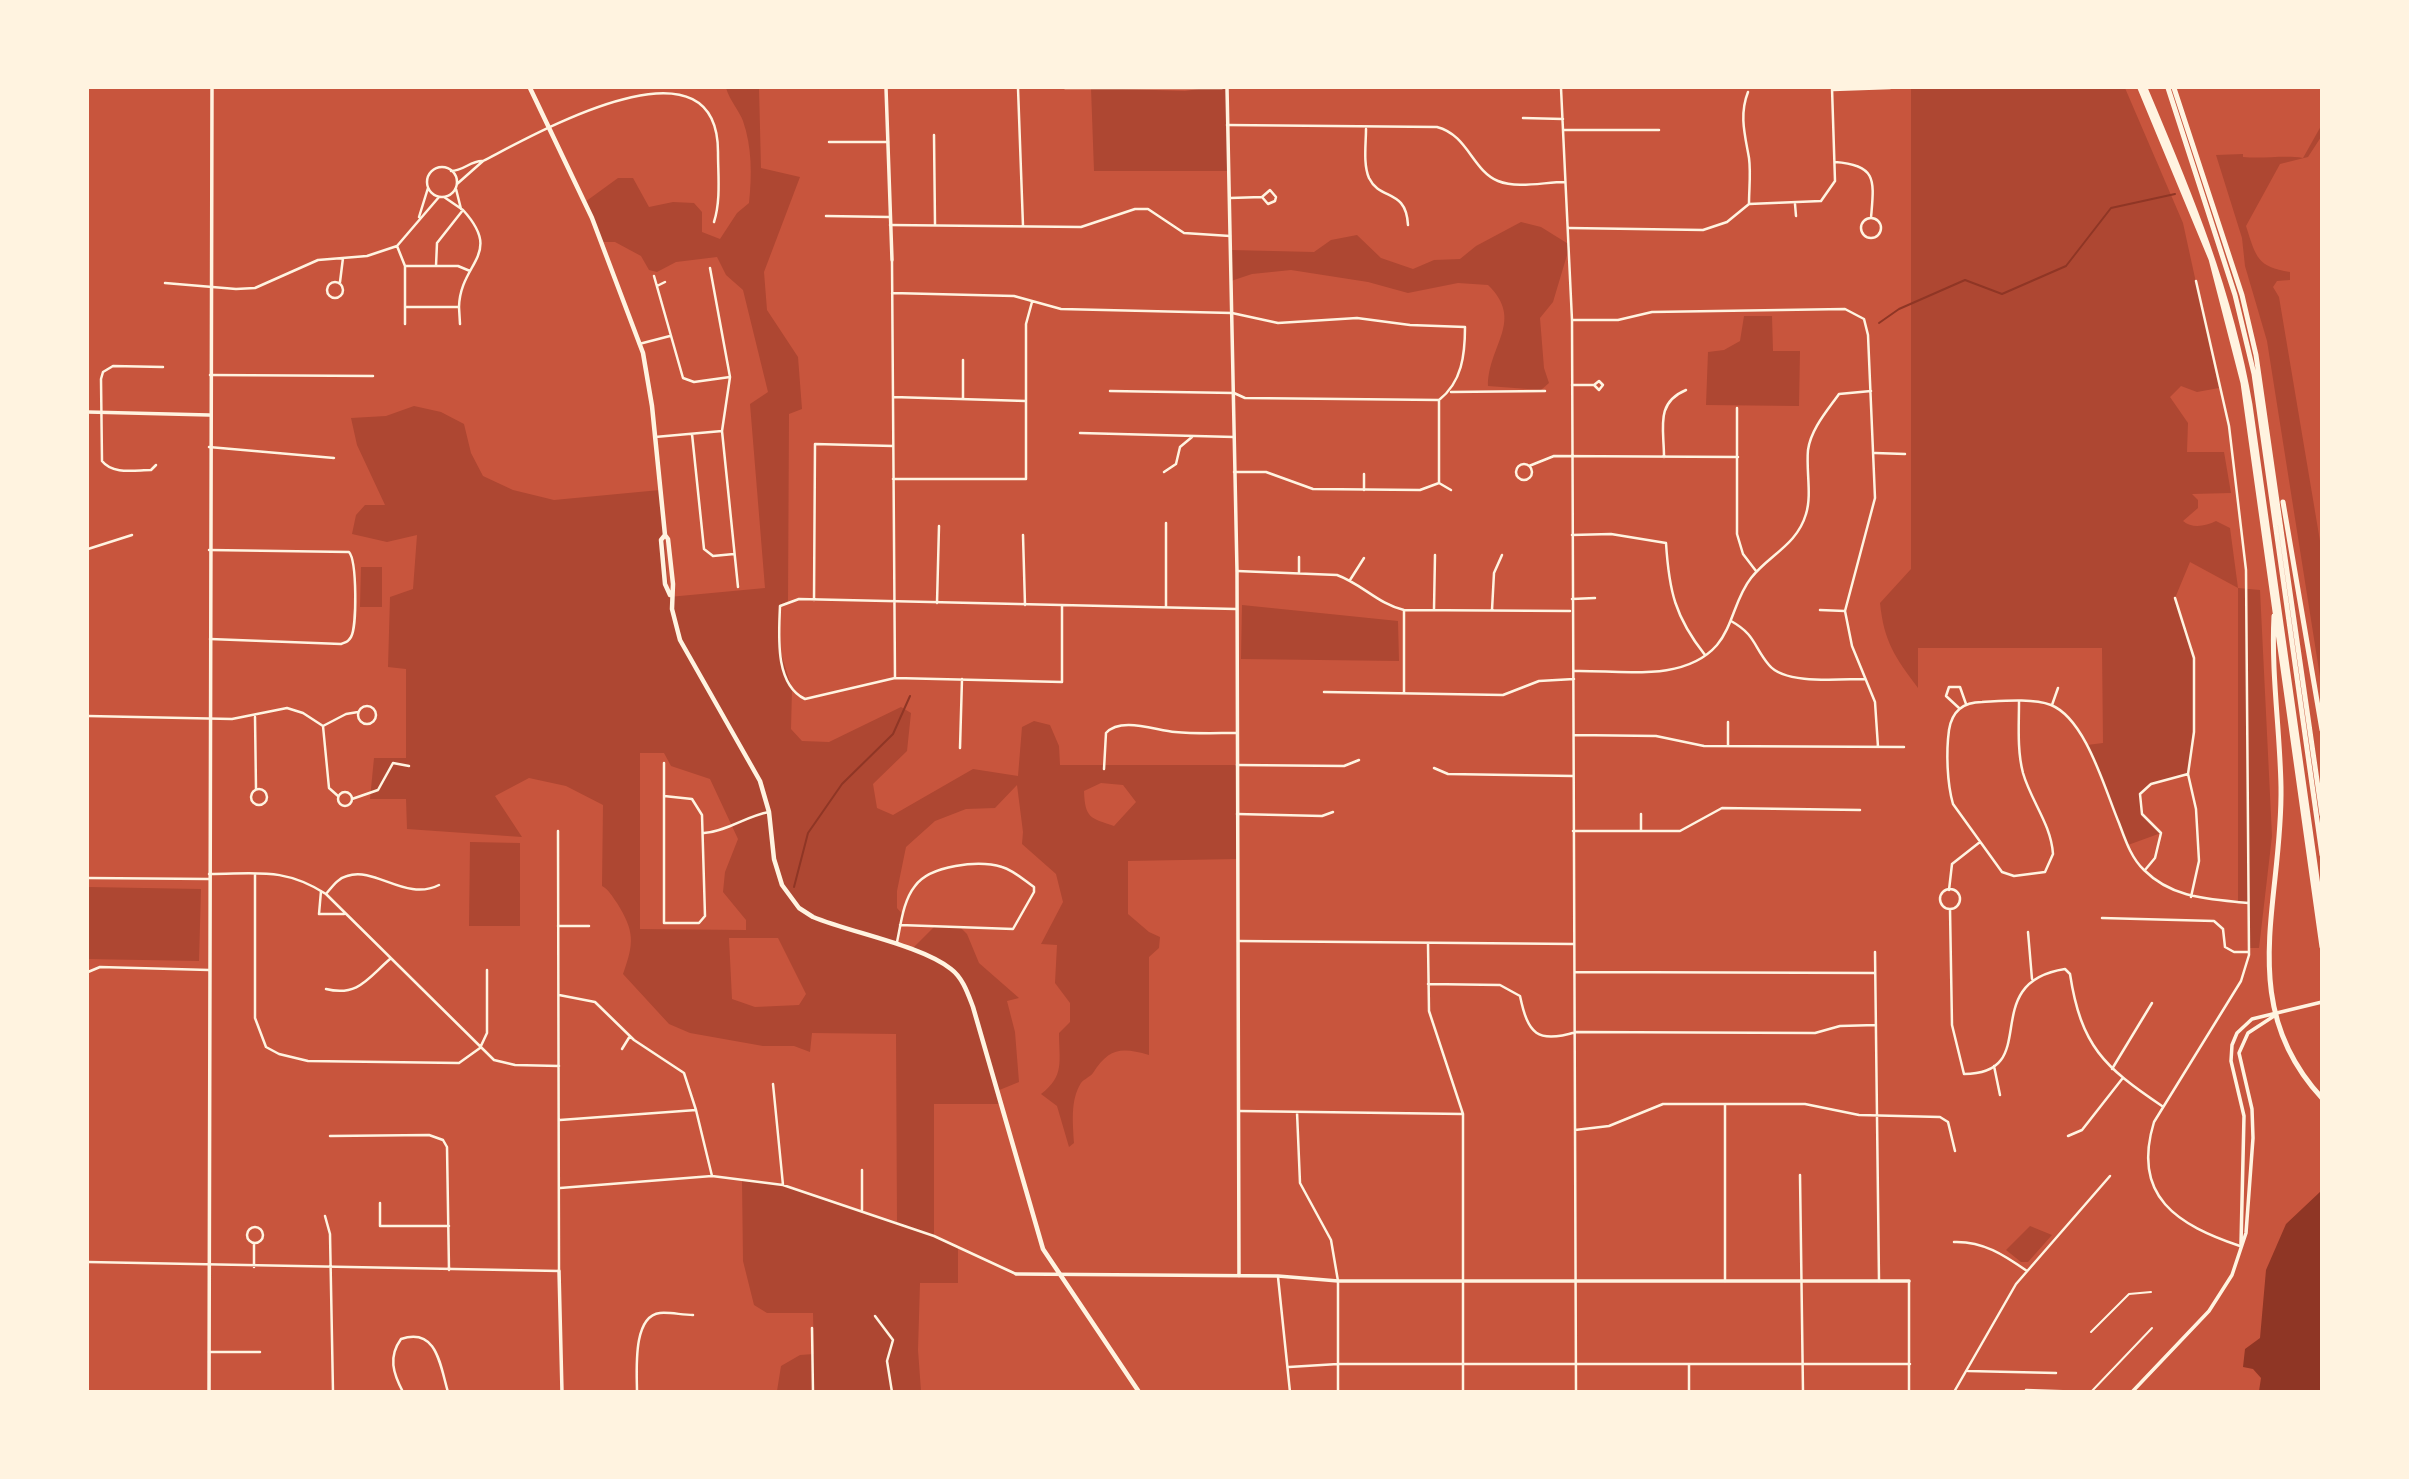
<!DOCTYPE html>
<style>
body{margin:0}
#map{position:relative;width:2409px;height:1479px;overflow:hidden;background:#c8553d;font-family:Montserrat,sans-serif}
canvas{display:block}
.frame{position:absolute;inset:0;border:89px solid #fff3e0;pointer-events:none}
</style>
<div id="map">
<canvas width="2409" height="1479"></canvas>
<div class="frame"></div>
</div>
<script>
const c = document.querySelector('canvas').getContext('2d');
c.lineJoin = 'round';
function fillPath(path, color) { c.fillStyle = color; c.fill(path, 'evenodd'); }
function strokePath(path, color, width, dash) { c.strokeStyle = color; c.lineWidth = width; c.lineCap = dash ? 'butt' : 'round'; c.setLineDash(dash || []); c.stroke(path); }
const green = new Path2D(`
 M726 88H759L761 168 800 177 764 272 767 310 798 357 802 409 789 414 788 601 780 606 779 647 792 689 791 729 802 741 829 742 901 707 911 713 907 751 873 784 877 808 893 815 973 769 1018 776 1022 727 1034 721 1050 725 1059 746 1060 765H1237V859L1128 861V914L1149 932 1160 937 1159 948 1149 957V1055C1121 1047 1109 1048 1093 1073 1090 1077 1084 1079 1081 1083 1070 1100 1073 1124 1074 1143L1069 1147 1057 1106 1041 1094C1065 1076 1059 1061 1059 1033L1070 1022V1003L1055 983 1057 945 1041 944 1063 902 1056 874 1022 844 1023 832 1017 785 995 808 966 809 935 821 906 847 897 891V908L903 915 896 946 910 951 934 927 961 928 967 934 979 963 1019 998 1007 1001 1015 1032 1019 1082 997 1091 1001 1104H934V1236L958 1247V1283H920L918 1350 921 1391H777L781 1366 800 1355 814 1354 813 1313H767L754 1305 743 1261 742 1180 783 1185 897 1222 896 1034 812 1033 810 1052 794 1046H763L690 1033 669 1024 623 974C634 943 635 932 617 903 612 896 609 890 602 886L603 805 566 786 529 778 495 796 522 837 407 829 406 799H370L374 758H406V669L388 667 390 597 413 589 417 535 387 542 352 534 356 515 365 505H385L357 445 351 418 386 416 414 406 441 412 464 424 471 453 483 476 513 490 554 500 660 490 669 597 765 588 750 404 768 392 743 290 726 275 717 257 676 262 657 272 649 270 641 256 615 242H602L585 202 618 178H633L649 207 673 202 694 203 702 212V232L720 239 737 213 749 203C752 175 752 147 743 121 740 112 730 101 726 88ZM640 753H664L671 766 710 779 738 839 725 872 723 892 746 920V930L640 929ZM1101 783 1123 785 1136 802 1114 826C1090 818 1085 818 1084 791ZM729 938H778L806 994 799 1005 755 1007 732 999Z
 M1091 88 1185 91 1199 89 1187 88H1227L1229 171H1094Z
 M1911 88H2125L2183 223 2219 388 2197 392 2181 386 2170 397 2188 423 2187 452H2224L2231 493 2192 494 2198 500V508L2183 521C2192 529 2206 526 2216 521L2230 528 2238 588 2260 590 2272 836 2259 948H2249L2248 903 2238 902V588L2190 562 2175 598C2181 615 2189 633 2192 650 2198 687 2193 736 2188 774L2151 784 2140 793 2142 814 2161 833 2128 845 2087 745 2103 743 2102 648H1918V688C1895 657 1884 642 1880 603L1911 569Z
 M2321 126V137L2308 157 2280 164 2246 226C2256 257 2257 267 2290 272V280L2277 281 2273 287 2279 297 2321 547V683L2267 341 2245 266 2242 238 2216 155 2243 154V157C2263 159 2285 155 2303 158Z
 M1521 222 1541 227 1570 245 1553 302 1540 318 1544 368 1549 383 1541 390 1488 386C1488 345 1525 321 1488 285L1458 283 1408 293 1368 282 1291 270 1252 274 1231 281V250L1314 252 1331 240 1357 235 1381 258 1413 269 1434 260 1460 259 1476 246Z
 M1744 316H1772L1773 351H1800L1799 406 1706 405 1708 352 1724 350 1740 341Z
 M361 567H382V607H360Z
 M1242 605 1398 621 1399 661 1241 659Z
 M470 842 520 843V926H469Z
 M88 887 201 889 199 961 88 959Z
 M2030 1226 2052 1235 2028 1262H2021L2006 1250Z`);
const water = new Path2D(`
 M2321 1191V1391H2259L2261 1378 2253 1369 2243 1367 2245 1349 2260 1338 2266 1270 2286 1224Z`);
const stream = new Path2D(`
 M1879 323 1899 309 1965 280 2002 294 2066 266 2111 208 2175 194
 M794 887 808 833 842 784 893 734 910 696`);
const service = new Path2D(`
 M2091 1332 2129 1294 2151 1292
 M2091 1392 2152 1328`);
const minor = new Path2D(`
 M1018 88 1023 226
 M1065 88H1222
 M1561 88 1572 320 1576 1392
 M1833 90 1890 88
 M1748 92C1739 115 1745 135 1749 158 1751 173 1749 189 1749 204
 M1523 118 1563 119
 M1227 125 1437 127C1468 135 1472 170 1498 181 1518 189 1544 182 1565 182
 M1366 129C1366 144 1363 164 1369 178 1380 201 1406 188 1408 225
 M1563 130H1659
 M934 135 935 224
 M829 142H888
 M1835 162C1878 165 1874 181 1871 218
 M427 182a15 15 0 1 1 30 0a15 15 0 1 1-30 0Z
 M451 171C464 171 471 160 483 161 534 135 718 28 718 152 718 175 721 200 714 222
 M457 184 483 161
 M456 189 461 209
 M444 197 463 210
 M1230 198 1262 197 1270 190 1276 197 1275 201 1268 204 1262 197
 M1795 204 1796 216
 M826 216 889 217
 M419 217 428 188
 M1861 228a10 10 0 1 1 20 0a10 10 0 1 1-20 0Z
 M890 225 1081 227 1135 209H1148L1184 233 1230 236
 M1569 228 1703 230 1727 222 1749 204 1821 201 1835 181 1832 88
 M397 246 405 266V307H459C460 262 504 255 463 210L437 243 436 266
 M397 246 439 197
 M892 261 895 678
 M405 266H458L470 271
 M710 268 730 377 722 431 738 587
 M654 276 683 378 694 382 730 377
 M2196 281 2229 426 2246 570 2249 955 2241 981 2154 1122C2131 1197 2178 1225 2240 1246
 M327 290a8 8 0 1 1 16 0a8 8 0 1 1-16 0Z
 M340 282 343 258
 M165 283 236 289 255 288 318 260 367 256 397 246
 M657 286 665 282
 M892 293 1014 296 1061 309 1232 313 1278 323 1357 318 1410 325 1465 327C1465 355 1462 382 1439 400V483
 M459 307 460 324
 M1572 320H1618L1652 312 1845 309 1864 319 1868 335 1875 498 1845 611 1852 646 1875 702 1878 747
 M405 324V307
 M639 344 670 336
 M210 375 373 376
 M1572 385H1594L1599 390 1603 385 1599 381 1594 385
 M1110 391 1234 393 1245 398 1439 400
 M1451 392 1545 391
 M893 397 1026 401
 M963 399V360
 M1737 408V534L1743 554 1756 571
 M1080 433 1234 437
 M692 434 704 549 713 556 734 554
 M655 437 722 431
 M209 447 334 458
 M1875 453 1905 454
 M1664 457C1664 428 1655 403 1686 390
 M1516 472a8 8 0 1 1 16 0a8 8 0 1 1-16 0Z
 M156 465 151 470C135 470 113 475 102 461L101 379 103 372 113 366 163 367
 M1529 466 1554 456 1738 457
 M1164 472 1176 464 1180 447 1192 437
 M1234 472H1266L1313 489 1420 490 1439 483
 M1364 474V490
 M893 479H1026V324L1032 302
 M1439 483 1451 490
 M1023 535 1025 605
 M1572 535 1611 534 1666 543C1669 591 1675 617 1705 655
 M88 549 132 535
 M209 550 349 552C357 561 357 627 351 637 348 642 346 642 341 644L210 639
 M1237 571 1337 575C1362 584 1378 604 1404 610L1570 611
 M1299 572V557
 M1350 580 1364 558
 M2175 598 2194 658V732L2188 774 2196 809 2199 861 2191 897
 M1572 599 1595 598
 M814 600 815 444 893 446
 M937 603 939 526
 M1062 606V682L895 678 805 699C774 684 779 634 780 606L799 599 1236 609
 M1166 607V523
 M1434 609 1435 555
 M1492 610 1494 573 1502 555
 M1820 610 1845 611
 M1731 621C1756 635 1753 646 1769 665 1785 685 1840 679 1865 679
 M1575 671C1620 670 1684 683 1717 645 1733 626 1735 598 1751 578 1769 555 1797 545 1806 514 1812 495 1806 471 1808 450 1811 429 1827 411 1839 394L1871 391
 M1324 692 1503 695 1539 681 1574 679
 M1404 692V611
 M2019 702C2019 725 2017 750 2023 773 2031 801 2051 824 2053 854L2045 872 2014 876 2002 872 1953 804C1947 783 1946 752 1949 730 1952 711 1964 702 1982 702 2002 701 2032 698 2051 705 2086 719 2105 790 2119 823 2125 839 2131 858 2144 870 2173 899 2210 899 2248 903
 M2052 705 2058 688
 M358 715a9 9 0 1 1 18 0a9 9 0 1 1-18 0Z
 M1959 708 1946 696 1949 687H1960L1966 704
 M88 716 232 719 287 708 303 713 323 726 346 714 358 712
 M255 717 256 789
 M323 726 329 788 338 796
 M1574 735 1656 736 1704 746 1904 747
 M1728 746V722
 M960 748 962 679
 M664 763V923H699L705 916 702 815 692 799 664 796
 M1237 765 1344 766 1359 760
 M1434 768 1448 774 1573 776
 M1104 769 1106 733C1121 716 1157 731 1175 732 1196 734 1217 733 1237 733
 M251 797a8 8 0 1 1 16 0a8 8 0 1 1-16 0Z
 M338 799a7 7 0 1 1 14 0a7 7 0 1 1-14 0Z
 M352 799 378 790 393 763 409 766
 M1237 814 1322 816 1333 812
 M1641 814V831
 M1573 831H1680L1722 808 1860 810
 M704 833C728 831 746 816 769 812
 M2145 870 2155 858 2161 833 2142 814 2140 794 2151 784 2188 774
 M209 874C257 874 284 867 326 894 332 887 338 878 347 876 375 866 406 902 439 885
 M255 874V1018L266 1047 279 1054 308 1061 459 1063 480 1048 487 1033V970
 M88 878 209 879
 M1940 899a10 10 0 1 1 20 0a10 10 0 1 1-20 0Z
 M1949 890 1952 864 1980 842
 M321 891 319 914H344
 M326 894 494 1060 515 1065 559 1066
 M1950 909 1952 1025 1964 1074C2045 1074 1975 983 2065 969L2070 974C2081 1046 2104 1067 2162 1106
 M2102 918 2214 921 2223 929 2225 947 2234 952H2249
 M558 926H589
 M2028 932 2032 979
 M1238 941 1574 944
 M897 942C901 924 903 901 915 886 930 865 979 860 1002 867 1013 870 1024 880 1034 887V892L1013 929 900 925
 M1428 944 1429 1011 1463 1114V1392
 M1875 952 1879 1281
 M88 972 100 967 209 970
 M1575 972 1875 973
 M1428 984 1500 985 1520 996C1528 1034 1537 1044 1576 1032L1815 1033 1840 1026 1876 1025
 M326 989C358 997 368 978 390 959
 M559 995 595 1002 634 1040 684 1073 696 1110 712 1176
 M622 1049 630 1036
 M1994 1066 2000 1095
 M2112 1069 2152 1003
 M773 1084 783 1185
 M1725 1104V1281
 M1239 1111 1463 1114
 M1297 1112 1300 1183 1331 1240 1338 1281V1392
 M560 1120 696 1110
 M1575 1130 1609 1126 1663 1104H1805L1859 1115 1940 1117 1948 1122 1955 1151
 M330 1136 429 1135 443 1140 447 1147 449 1270
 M2068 1136 2082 1130 2122 1079
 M862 1170V1211
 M1800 1175 1803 1392
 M560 1188 712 1176 783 1185 934 1236 1016 1274
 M380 1203V1226H449
 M325 1216 330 1234 333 1392
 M247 1235a8 8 0 1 1 16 0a8 8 0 1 1-16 0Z
 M1954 1242C1983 1241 2004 1255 2027 1271
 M88 1262 559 1271 558 831
 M254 1267V1243
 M1278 1277 1290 1392
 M1909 1281V1392
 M875 1316 893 1340 887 1361 892 1392
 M812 1328 813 1392
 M209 1352H260
 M1289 1367 1338 1364H1910
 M1968 1371 2056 1373
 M2026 1390 2085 1392
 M403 1392C393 1373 388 1357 401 1339 437 1327 440 1365 448 1392
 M637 1392C637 1372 632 1316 660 1313 670 1312 682 1315 693 1315
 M1689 1392V1364
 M1954 1392 2016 1284 2110 1176`);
const tertiary = new Path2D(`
 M886 88 892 260
 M1227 88 1237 571 1239 1276
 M88 412 209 415
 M559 1271 562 1392
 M1016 1274 1278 1276 1338 1281H1909
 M209 1392 212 88`);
const secondary = new Path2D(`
 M2241 1244 2244 1116 2231 1061 2232 1045 2237 1033 2252 1019 2322 1002
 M2132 1392 2209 1311 2232 1275 2246 1233 2253 1138 2252 1109 2239 1053 2248 1033 2274 1016`);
const primary = new Path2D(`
 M530 88 592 218 643 353 652 406 665 535 668 539 673 584 672 609 680 640 760 781 769 812 774 859 782 885 799 908 813 917C852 933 920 945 951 969 963 978 968 994 973 1007L1043 1249 1139 1392
 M665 535 661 540 665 584 670 595`);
const motorway = new Path2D(`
 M2140 88 2211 259 2243 383 2322 947
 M2145 88C2190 194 2230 290 2250 405L2322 914
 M2168 88 2235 295 2254 374 2322 855
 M2174 88 2242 295 2256 355 2322 815
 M2283 502 2322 730
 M2274 616C2271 673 2280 730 2281 787 2283 901 2234 1003 2322 1098`);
fillPath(green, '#ae4732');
fillPath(water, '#8f3625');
strokePath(stream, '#8f3625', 2);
strokePath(service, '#fff3e0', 2);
strokePath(minor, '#fff3e0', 2.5);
strokePath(tertiary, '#fff3e0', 3.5);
strokePath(secondary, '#fff3e0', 3.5);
strokePath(primary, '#fff3e0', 4.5);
strokePath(motorway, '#fff3e0', 5);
</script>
